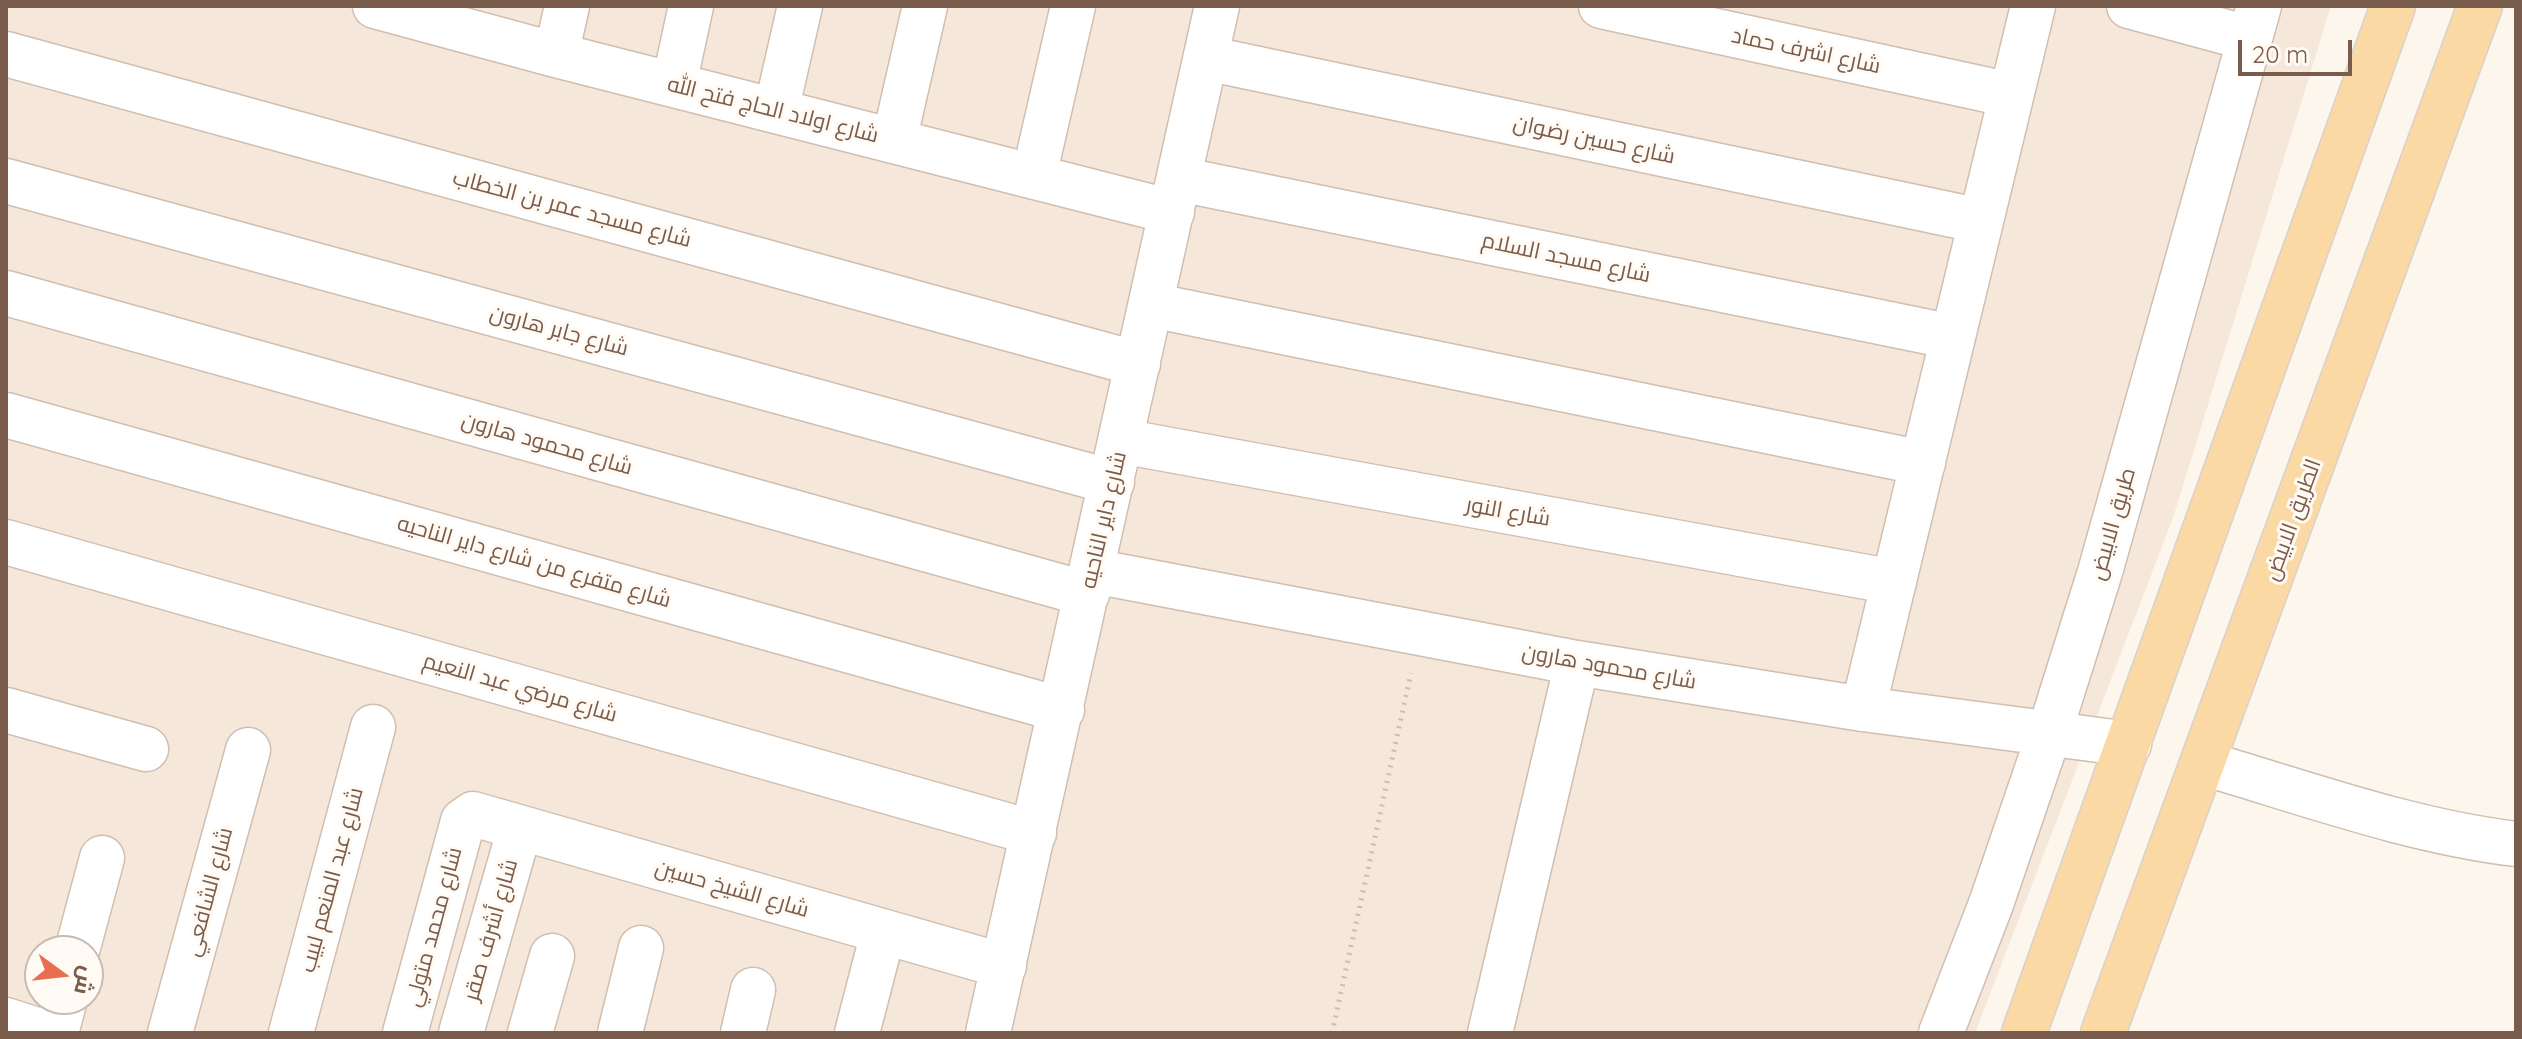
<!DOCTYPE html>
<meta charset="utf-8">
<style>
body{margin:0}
#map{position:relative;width:2522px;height:1039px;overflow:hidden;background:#fdf6ec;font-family:Quicksand,Cairo,sans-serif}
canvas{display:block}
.frame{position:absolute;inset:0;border:8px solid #7a5c4d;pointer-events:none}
.north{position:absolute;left:24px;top:935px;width:80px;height:80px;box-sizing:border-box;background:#fffaf3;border:2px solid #cabbb1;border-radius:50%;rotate:105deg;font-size:22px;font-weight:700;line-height:32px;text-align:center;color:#7a5c4d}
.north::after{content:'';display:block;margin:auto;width:28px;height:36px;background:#e76f51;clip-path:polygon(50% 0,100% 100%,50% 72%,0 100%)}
.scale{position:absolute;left:2238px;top:40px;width:114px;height:36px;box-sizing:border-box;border:4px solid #7a5c4d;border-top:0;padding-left:10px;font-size:24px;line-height:28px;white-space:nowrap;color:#7a5c4d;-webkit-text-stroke:6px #fffaf3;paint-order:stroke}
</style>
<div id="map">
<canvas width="2522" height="1039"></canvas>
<div class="frame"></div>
<div class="north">ش</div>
<div class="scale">20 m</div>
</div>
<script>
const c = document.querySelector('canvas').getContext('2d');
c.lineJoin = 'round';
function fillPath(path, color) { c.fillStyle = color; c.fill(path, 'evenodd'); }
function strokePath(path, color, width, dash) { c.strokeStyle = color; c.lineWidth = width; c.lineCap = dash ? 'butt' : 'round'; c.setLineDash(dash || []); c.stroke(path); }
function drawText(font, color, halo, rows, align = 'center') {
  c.font = font + ' Quicksand,Cairo,sans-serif'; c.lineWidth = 6; c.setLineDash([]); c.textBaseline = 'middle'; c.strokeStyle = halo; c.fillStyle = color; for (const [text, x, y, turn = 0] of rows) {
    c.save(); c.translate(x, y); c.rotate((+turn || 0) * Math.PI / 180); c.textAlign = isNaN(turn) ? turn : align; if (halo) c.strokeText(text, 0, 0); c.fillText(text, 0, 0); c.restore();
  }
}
const residential = new Path2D(`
 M6 6H2331L2173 518 1975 1033H6ZM40 951H88V999H40Z`);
const path = new Path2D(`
 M1332 1033 1411 673`);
const minor = new Path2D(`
 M375 6 556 55 1172 212
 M1601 6 2011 95
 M2129 6 2248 38
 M6 54 1138 364
 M556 55 567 6
 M1206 58 1981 221
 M674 84 691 6
 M776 111 800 6
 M894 141 925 6
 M1034 176 1073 6
 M1179 179 1953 337
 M6 181 1112 482
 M6 293 1087 594
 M1151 305 1923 463
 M6 415 1062 710
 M1121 441 1894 582
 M6 542 1034 833
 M1093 571 1577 663 1863 709 2129 744
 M1863 709 2033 6
 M6 710 146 749
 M2203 763C2306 793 2409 831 2516 844
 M77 951 102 858
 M6 1020 46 1033
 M56 1033 65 999
 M170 1033 248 750
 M291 1033 373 727
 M405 1033 463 821 473 814 1004 966
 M461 1033 520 828
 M530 1033 552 956
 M620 1033 641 948
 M743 1033 753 990
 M857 1033 883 933
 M988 1033 1217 6
 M1490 1033 1577 663
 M1941 1033 1991 904 2049 734 2100 572 2259 6`);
const major = new Path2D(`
 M2024 1033 2393 6
 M2103 1033 2480 6`);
const streetNames = [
 ["شارع اشرف حماد",1806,51,12],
 ["شارع اولاد الحاج فتح الله",773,110,14],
 ["شارع حسين رضوان",1594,140,12],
 ["شارع مسجد عمر بن الخطاب",572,209,15],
 ["شارع مسجد السلام",1566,258,12],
 ["شارع جابر هارون",559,331,15],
 ["شارع محمود هارون",547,444,16],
 ["شارع النور",1508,512,10],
 ["شارع داير الناحيه",1104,520,-77],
 ["الطريق الابيض",2293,520,-70],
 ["طريق الابيض",2113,524,-74],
 ["شارع متفرع من شارع داير الناحيه",534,562,16],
 ["شارع محمود هارون",1609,667,10],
 ["شارع مرضي عبد النعيم",520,688,16],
 ["شارع عبد المنعم لبيب",332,880,-75],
 ["شارع الشيخ حسين",732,889,16],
 ["شارع الشافعي",209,892,-75],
 ["شارع محمد متولي",434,927,-75],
 ["شارع أشرف صقر",491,930,-74]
];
fillPath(residential, '#f5e8da');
strokePath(minor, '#d1beb0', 47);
strokePath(major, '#dad1cd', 47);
strokePath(path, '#d9b8a5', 5, [2, 6]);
strokePath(minor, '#fff', 44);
strokePath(major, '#fbd9a5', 44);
drawText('22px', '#7a5c4d', '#fffaf3', streetNames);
</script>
